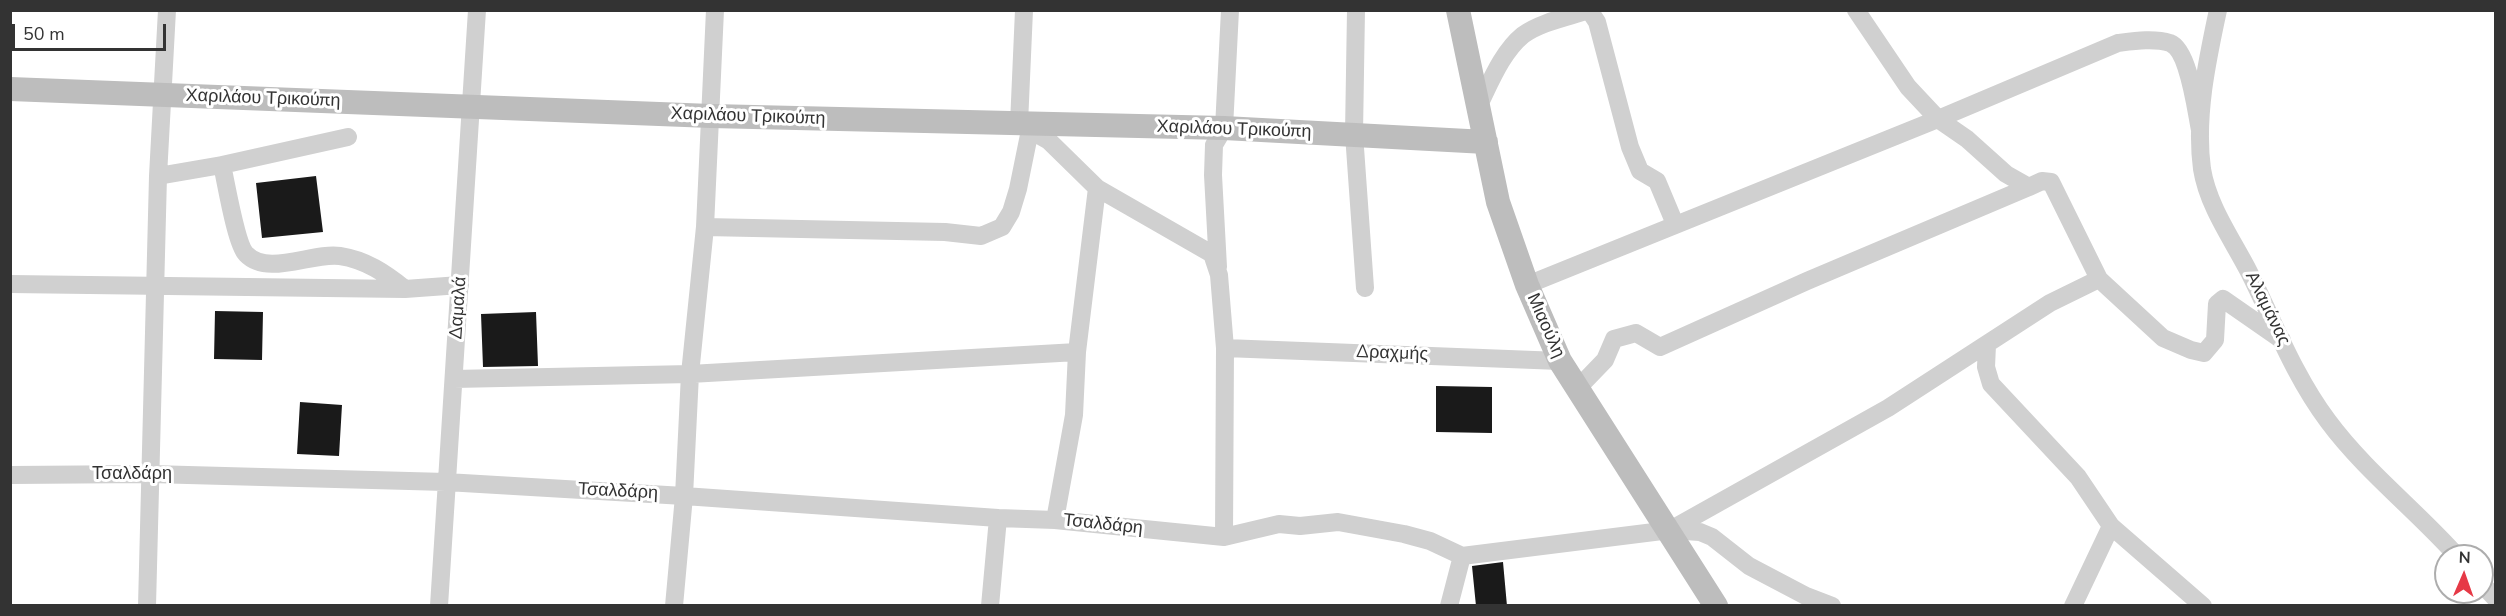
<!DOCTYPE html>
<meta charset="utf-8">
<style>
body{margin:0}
#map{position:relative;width:2506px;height:616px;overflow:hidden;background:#fff;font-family:"Nunito Sans",sans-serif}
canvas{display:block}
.frame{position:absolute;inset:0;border:12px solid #333;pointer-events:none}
.north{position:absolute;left:2434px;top:544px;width:60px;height:60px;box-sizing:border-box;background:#fff;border:2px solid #adadad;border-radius:50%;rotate:2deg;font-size:16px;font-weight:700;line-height:24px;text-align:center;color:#333}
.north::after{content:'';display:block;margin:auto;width:21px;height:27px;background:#e63946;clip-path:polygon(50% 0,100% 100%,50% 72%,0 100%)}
.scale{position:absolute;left:12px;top:24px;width:154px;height:27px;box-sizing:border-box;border:3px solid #333;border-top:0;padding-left:8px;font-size:18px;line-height:21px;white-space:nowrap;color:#333;-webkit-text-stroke:4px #fff;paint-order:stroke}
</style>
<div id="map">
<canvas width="2506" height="616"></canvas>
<div class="frame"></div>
<div class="north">N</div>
<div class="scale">50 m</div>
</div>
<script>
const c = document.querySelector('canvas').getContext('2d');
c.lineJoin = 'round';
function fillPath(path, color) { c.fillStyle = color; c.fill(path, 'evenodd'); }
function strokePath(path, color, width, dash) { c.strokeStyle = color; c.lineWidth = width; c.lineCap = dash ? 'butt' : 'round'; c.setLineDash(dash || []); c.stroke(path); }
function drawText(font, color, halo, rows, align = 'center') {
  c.font = font + ' "Nunito Sans",sans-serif'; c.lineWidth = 6; c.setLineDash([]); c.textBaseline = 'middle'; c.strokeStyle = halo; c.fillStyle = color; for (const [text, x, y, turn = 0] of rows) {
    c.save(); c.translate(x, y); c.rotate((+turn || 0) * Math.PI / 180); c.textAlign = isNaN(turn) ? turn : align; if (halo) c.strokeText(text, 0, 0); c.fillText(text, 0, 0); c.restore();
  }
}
const building = new Path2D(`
 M316 176 323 232 262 238 256 183Z
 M215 311 263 312 262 360 214 359Z
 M536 312 538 366 483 367 481 314Z
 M1436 386 1492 387V433L1436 432Z
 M300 402 342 405 339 456 297 454Z
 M1503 562 1507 606H1476L1472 566Z`);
const street = new Path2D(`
 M1024 10 1019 124 1049 141 1097 188 1077 352 1074 415 1055 520
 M1356 10 1354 134 1365 288
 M1589 10 1597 22 1630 147 1640 171 1657 181 1675 224
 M1856 10 1908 87 1938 119 1967 139 2006 174 2029 187 2042 181 2051 182 2099 279 2163 338 2191 350 2204 353 2215 340 2217 304 2223 299 2282 340
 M2218 10C2207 61 2195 117 2202 169 2208 206 2232 239 2249 272 2274 322 2294 376 2328 421 2365 471 2416 510 2457 556
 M1478 107C1490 83 1502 52 1523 35 1541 22 1568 17 1589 10
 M222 165C226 182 236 244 246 254 268 277 312 252 340 256 366 260 385 273 405 289
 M158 176 222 165 348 137
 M1097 188 1212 254 1219 275 1225 348 1224 537
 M705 227 945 232 981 236 1002 227 1011 212 1018 189 1030 130
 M1218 267 1213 175 1214 145 1224 128 1230 10
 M10 284 405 289 460 285
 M1527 285 1938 119 2118 43C2134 41 2154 38 2170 43 2189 50 2196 111 2200 130
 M1987 345 1986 367 1991 384 2078 477 2111 526 2203 606
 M1225 348 1560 361
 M454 379 690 374 1077 352
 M1577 389 1605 360 1614 339 1636 333 1660 347 1807 281 2029 187
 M10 475 151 474 446 482 684 496 998 518 1055 520 1224 537 1279 524 1300 526 1338 522 1404 534 1430 541 1462 556
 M1670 530 1888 408 2050 303 2099 279
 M2482 584 2496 599
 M147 606 158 176 167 10
 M439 606 477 10
 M674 606 684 496 690 374 705 227 715 10
 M990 606 998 518
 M1449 606 1462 556 1670 530 1700 532 1712 537 1749 566 1806 596 1832 606
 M2073 606 2111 526`);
const secondary = new Path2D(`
 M1458 10 1498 202 1527 285 1560 361 1716 606
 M10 89 711 116 1224 128 1486 142`);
const streetNames = [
 ["Χαριλάου Τρικούπη",263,99,2],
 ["Χαριλάου Τρικούπη",748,117,2],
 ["Χαριλάου Τρικούπη",1234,130,2],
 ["Δαμαλά",459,308,-86],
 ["Αλαμάνας",2267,309,64],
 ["Μιαούλη",1545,326,66],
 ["Δραχμής",1392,354,2],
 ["Τσαλδάρη",132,475],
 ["Τσαλδάρη",618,492,3],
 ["Τσαλδάρη",1103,525,6]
];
fillPath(building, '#1a1a1a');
strokePath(street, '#d0d0d0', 18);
strokePath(secondary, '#bdbdbd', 24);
drawText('18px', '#333', '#fff', streetNames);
</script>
